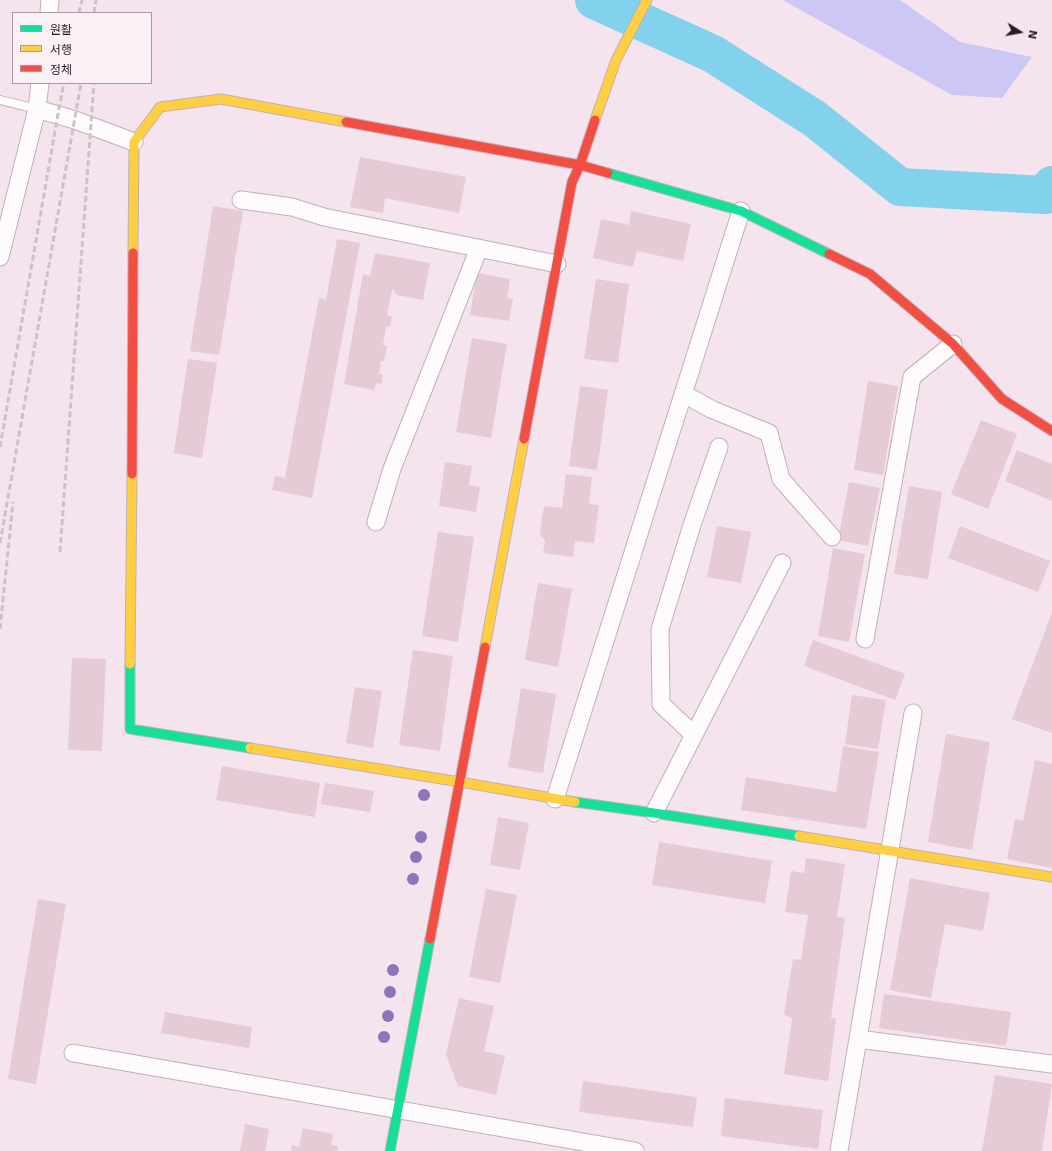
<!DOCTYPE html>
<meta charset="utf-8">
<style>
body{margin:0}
#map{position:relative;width:1052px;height:1151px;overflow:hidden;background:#f5e3ee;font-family:"DejaVu Sans","Noto Sans KR",sans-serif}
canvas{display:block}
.legend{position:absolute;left:12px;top:12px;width:140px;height:72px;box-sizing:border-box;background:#faf1f6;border:1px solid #a79ba2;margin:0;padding:5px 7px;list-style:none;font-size:12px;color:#2b1b25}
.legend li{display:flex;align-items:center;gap:8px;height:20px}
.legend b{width:20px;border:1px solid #a79ba2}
.north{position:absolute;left:1000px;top:12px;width:40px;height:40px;-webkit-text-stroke:3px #faf1f6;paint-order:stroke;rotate:101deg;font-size:11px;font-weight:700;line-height:16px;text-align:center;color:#2b1b25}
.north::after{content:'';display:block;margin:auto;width:14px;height:18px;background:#2b1b25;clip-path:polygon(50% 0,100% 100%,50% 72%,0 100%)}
</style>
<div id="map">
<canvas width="1052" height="1151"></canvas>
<ul class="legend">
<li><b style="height:5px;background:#16e098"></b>원활</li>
<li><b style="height:5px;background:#ffcf43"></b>서행</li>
<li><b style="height:5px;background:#f24e42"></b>정체</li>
</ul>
<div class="north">N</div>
</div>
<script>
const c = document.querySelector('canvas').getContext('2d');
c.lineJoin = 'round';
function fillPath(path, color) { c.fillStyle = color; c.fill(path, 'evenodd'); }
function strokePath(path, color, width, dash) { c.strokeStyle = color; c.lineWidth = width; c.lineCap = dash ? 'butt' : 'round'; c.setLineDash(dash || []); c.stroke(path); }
const green = new Path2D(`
 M783 0H900L960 42 1032 57 1002 98 952 95Z`);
const river = new Path2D(`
 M594 0 713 54 815 119 900 187 1045 195 1052 185`);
const building = new Path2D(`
 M360 157 466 177 459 213 385 198 383 213 350 207Z
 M213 206 243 211 219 355 190 351Z
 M631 211 691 224 683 261 637 251 633 267 593 258 601 219 629 225Z
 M337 239 360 243 312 498 272 490 275 476 285 478 319 298 326 300Z
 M375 253 430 263 423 300 397 295 392 289 387 316H392L390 327 386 326 383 345 387 346 384 361H381L379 374H383L381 384 376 383 374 390 344 384 363 274 370 276Z
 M477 273 510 279 507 298 513 299 509 321 470 315Z
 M596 279 629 284 618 363 584 359Z
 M472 338 507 344 491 438 456 432Z
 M188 359 217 363 202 458 174 453Z
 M868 381 898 386 883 475 854 470Z
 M580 386 608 390 597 470 569 466Z
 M981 420 1017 434 988 509 951 494Z
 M1017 450 1052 464V501L1005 481Z
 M445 462 472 466 469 485 480 487 476 512 439 506Z
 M566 474 592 477 589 504 599 505 594 543 575 541 573 557 543 553 545 541 540 534 544 506 562 508Z
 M849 482 880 488 868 546 838 540Z
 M909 486 942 492 928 579 894 574Z
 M717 526 751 532 741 583 707 577Z
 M960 526 1050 561 1038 592 948 558Z
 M438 532 474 537 458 642 422 636Z
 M833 548 865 554 849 642 818 636Z
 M538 583 572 589 558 667 525 660Z
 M1052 613V733L1012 719Z
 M813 640 905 674 895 700 804 666Z
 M413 650 453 656 440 751 399 745Z
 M72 658 106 659 102 751 68 750Z
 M355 687 382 691 373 748 346 743Z
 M521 688 556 694 543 773 508 767Z
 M852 695 886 700 878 749 845 744Z
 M946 734 990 742 972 850 928 842Z
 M843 746 879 752 866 829 741 810 746 777 836 792Z
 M1035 760 1052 764V868L1007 859 1015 819 1023 821Z
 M222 766 320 783 315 817 216 800Z
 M325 783 374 791 370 812 321 804Z
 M498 817 529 823 520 870 490 865Z
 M659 842 772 861 765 903 652 885Z
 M806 858 845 864 837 917 845 918 831 1018H836L828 1081 784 1074 792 1019 784 1014 793 959 801 960 808 915 785 912 791 871 804 873Z
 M910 878 990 893 983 931 945 924 931 998 890 990Z
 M486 889 517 895 500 983 469 977Z
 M38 899 66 904 36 1084 8 1079Z
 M884 994 1011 1012 1006 1046 879 1028Z
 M459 998 494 1006 484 1051 505 1056 496 1095 458 1086 446 1054Z
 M165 1012 252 1027 249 1048 161 1033Z
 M995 1075 1052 1084 1042 1151H982Z
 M583 1081 697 1097 693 1127 579 1112Z
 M725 1098 823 1110 818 1149 721 1136Z
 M245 1124 269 1129 265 1151H240Z
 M303 1128 333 1134 331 1145 338 1146 337 1151H291L292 1145 299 1147Z`);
const lane = new Path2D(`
 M0 100 37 109`);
const street = new Path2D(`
 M49 13 50 0
 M37 109 75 120 134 142
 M241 200 292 207 324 217 557 264
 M0 257 37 109 40 83
 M684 394 711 409 769 433 781 479 832 537
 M376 522 392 469 479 248
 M865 639 912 377 953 344
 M694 735 661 704 660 629 692 525 719 447
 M555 799 741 211
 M654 813 782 563
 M858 1039 1052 1064
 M73 1053 635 1151
 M839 1151 913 713`);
const fast = new Path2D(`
 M608 173 741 211 829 254
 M130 664V729L250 748
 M575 802 654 813 799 836
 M390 1151 430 939`);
const slow = new Path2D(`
 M595 120 616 60 647 0
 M133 253 134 142 160 107 221 99 346 122
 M485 647 524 439
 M130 664 132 474
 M250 748 460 782 575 802
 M799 836 1052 877`);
const jam = new Path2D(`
 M346 122 580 165 608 173
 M829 254 870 274 953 344 1002 399 1052 431
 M524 439 572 182 580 165 595 120
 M132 474 133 253
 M430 939 485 647`);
const rail = new Path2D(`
 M79 13 82 0
 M94 13 96 0
 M0 447 58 114 64 83
 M0 543 81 83
 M60 552 94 83
 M0 629 13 502`);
const trees = [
 [424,795],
 [421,837],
 [416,857],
 [413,879],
 [393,970],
 [390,992],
 [388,1016],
 [384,1037]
];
fillPath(green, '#cdc7f5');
strokePath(river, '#82d1ed', 38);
fillPath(building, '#e4cbd5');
strokePath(lane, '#c0b0b9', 10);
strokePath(street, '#c0b0b9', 19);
strokePath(fast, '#c0b0b9', 11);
strokePath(slow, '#c0b0b9', 11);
strokePath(jam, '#c0b0b9', 11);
strokePath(lane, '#fefbfc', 8);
strokePath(street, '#fefbfc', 17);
strokePath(fast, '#16e098', 9);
strokePath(slow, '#ffcf43', 9);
strokePath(jam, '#f24e42', 9);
strokePath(rail, '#c9c4c7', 3, [6, 3]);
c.fillStyle = '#8a76bb';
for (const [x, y] of trees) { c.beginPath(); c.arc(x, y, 6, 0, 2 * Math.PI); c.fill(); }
</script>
